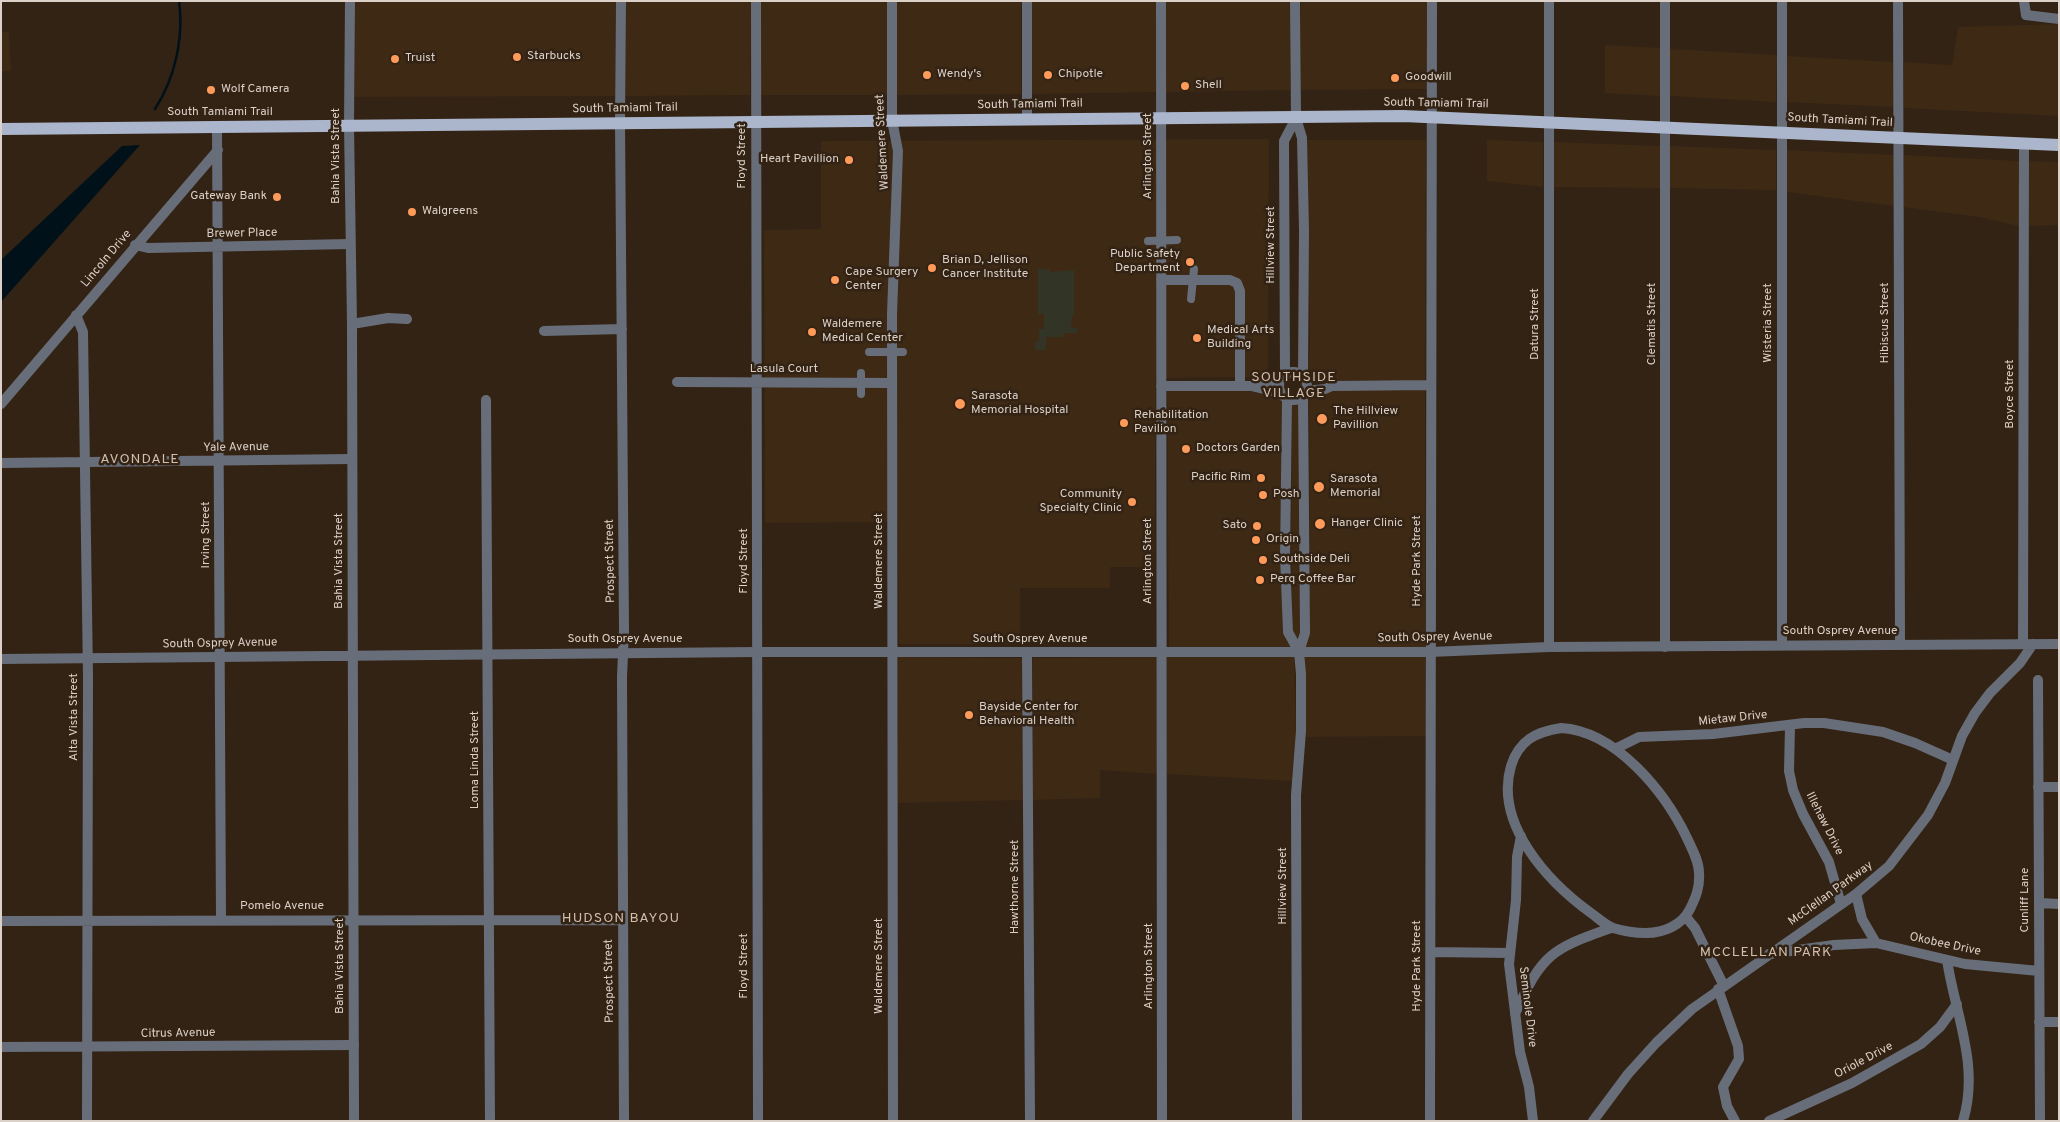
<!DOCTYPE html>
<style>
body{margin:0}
#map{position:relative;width:2060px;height:1122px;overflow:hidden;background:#332314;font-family:Overpass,sans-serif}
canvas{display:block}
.frame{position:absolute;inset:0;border:2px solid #dcd1c8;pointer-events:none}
</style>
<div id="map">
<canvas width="2060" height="1122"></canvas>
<div class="frame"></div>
</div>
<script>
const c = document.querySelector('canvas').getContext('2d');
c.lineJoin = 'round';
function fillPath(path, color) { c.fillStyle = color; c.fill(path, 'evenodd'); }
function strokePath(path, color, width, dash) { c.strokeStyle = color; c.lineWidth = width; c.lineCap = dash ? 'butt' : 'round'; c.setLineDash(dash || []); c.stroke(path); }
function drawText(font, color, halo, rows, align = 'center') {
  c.font = font + ' Overpass,sans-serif'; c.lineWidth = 5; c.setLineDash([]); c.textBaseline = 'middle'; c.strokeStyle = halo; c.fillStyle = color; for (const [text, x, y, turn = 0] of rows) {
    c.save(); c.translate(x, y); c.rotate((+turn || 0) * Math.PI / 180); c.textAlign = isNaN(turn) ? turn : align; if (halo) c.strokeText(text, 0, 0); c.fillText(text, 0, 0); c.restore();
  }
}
const built = new Path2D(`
 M355 1H616L615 96 355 97Z
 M626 1H751L750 95 625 96Z
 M761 1H887V95H761Z
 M897 1H1021V94L897 95Z
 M1032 1H1156V92L1032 94Z
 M1166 1H1290V90L1166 92Z
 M1301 1H1427V89L1301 90Z
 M2059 24V116L1904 108V62L1952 65 1958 27Z
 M1 32H9L11 71H1Z
 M1605 45 1660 48V96L1605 93Z
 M1670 49 1777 55 1776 102 1670 96Z
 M1787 56 1893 62 1894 107 1787 102Z
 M1269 139 1268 377 1156 378 1154 567H1110V588H1020V644H899L898 522 765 523 764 230 821 229V141Z
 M1307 140H1426L1425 380 1335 381 1308 375 1310 344Z
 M1487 140 1543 142V187L1487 181Z
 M1554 142 1660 146V188L1554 187Z
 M1670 146 1776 150V190L1670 188Z
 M1787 150 1894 155V206L1787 192Z
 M1904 155 2019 161V226L1979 217 1904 207Z
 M2029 161 2059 162V225L2029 226Z
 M1425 389V647L1306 648 1310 633 1309 397 1335 390Z
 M1167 391H1248L1277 397 1282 402 1280 557 1283 633 1290 647 1169 648Z
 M1298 404 1300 632 1297 639 1293 631 1291 557 1292 405Z
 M1425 656 1426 736 1306 737 1304 657Z
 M898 657 1022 658 1023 800 898 803Z
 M1157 657V774L1100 770V798L1033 800V658Z
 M1167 657H1294L1296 731 1292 781 1167 774Z`);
const green = new Path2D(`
 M1038 268 1050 270V272L1074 270V315L1072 316 1071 327 1077 328V333H1064L1063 337H1046V350H1035V342L1039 341V329H1044V314H1038Z`);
const water = new Path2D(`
 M140 145 1 302V260L122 146Z`);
const stream = new Path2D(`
 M155 109C175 78 184 38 179 1`);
const pedestrian = new Path2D(`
 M1148 241 1177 240
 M1191 299 1194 269
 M869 352H903
 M861 373V394`);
const minor = new Path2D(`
 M621 1 620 123 624 630 622 677 624 1121
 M756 1 758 1121
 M892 1V120L898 151 892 314 893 1121
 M1027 1V119
 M1161 1 1162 1121
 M1295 1 1296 118 1302 138 1304 231 1303 376
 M1549 1V647
 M1665 1V647
 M1898 1 1900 645
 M2024 1 2026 15 2059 19
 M217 127 221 920
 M135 245 148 248 350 244
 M1161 280H1230L1237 283 1240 291V386
 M76 315 83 332 88 677 87 1121
 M352 324 388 318 407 319
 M544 331 622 329
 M1279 386a14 14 0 1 1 28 0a14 14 0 1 1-28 0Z
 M1285 374 1284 141 1296 118
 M677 382 891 383
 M1161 386H1251L1280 393
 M1252 386 1279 380
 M1306 391 1325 389 1332 386 1430 385
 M486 400 490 1121
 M1287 400 1285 557 1288 632 1299 652 1301 674V731L1296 795 1297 1121
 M1 404 218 150
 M1 463 352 459
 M2023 644 2024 144
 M1782 645V1
 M1299 652 1305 633 1303 396
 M1027 653 1030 1121
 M2038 680 2040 1121
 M1790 726 1789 771 1793 790 1803 814 1829 862 1841 904
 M1561 728C1616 731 1665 792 1687 838 1692 849 1699 861 1699 873 1700 887 1696 897 1690 909 1682 925 1664 933 1646 933 1636 933 1623 931 1613 928 1605 925 1598 918 1591 913 1548 882 1494 824 1511 766 1519 740 1536 732 1561 728Z
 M1615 749 1639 737 1713 734 1804 723H1824L1883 732 1915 743 1953 760
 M2038 787H2059
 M1521 836 1517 857 1516 900 1509 964 1520 1052 1529 1087 1533 1121
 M1856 894 1862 919 1876 943 1965 964 2039 971
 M2039 903 2059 904
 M1686 917 1695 928 1724 986
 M1 921 622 920
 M1431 952 1510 953
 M1769 954 1834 945 1876 943
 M1947 960C1955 1014 1980 1065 1963 1121
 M1718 989 1738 1046 1739 1059 1723 1087 1727 1106 1735 1121
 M1515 1014C1542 954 1551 949 1611 928
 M2039 1022H2059
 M1 1047 354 1045
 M1430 1121 1432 1
 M1769 1121 1852 1083 1921 1044 1940 1027 1957 1004`);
const tertiary = new Path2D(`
 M350 1 349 125 352 324 354 1121
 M1 659 757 652H1430L1549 647 2059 644
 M1593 1121 1628 1074 1656 1043 1692 1009 1856 894 1889 866 1928 815 1945 783 1962 736 1975 713 1990 693 2020 663 2033 644`);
const primary = new Path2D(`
 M1 129 1403 116 2059 145`);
const markers = [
 [517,57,5,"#ff9b5a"],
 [395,59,5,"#ff9b5a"],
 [927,75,5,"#ff9b5a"],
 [1048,75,5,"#ff9b5a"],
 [1395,78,5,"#ff9b5a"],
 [1185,86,5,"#ff9b5a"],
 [211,90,5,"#ff9b5a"],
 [849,160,5,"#ff9b5a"],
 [277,197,5,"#ff9b5a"],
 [412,212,5,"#ff9b5a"],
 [1190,262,5,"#ff9b5a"],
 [932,268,5,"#ff9b5a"],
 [835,280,5,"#ff9b5a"],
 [812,332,5,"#ff9b5a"],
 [1197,338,5,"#ff9b5a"],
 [960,404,6,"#ff9b5a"],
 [1322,419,6,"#ff9b5a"],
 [1124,423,5,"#ff9b5a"],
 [1186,449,5,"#ff9b5a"],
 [1261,478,5,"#ff9b5a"],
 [1319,487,6,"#ff9b5a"],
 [1263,495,5,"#ff9b5a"],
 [1132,502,5,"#ff9b5a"],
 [1320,524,6,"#ff9b5a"],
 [1257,526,5,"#ff9b5a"],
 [1256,540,5,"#ff9b5a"],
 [1263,560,5,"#ff9b5a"],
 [1260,580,5,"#ff9b5a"],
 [969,715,5,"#ff9b5a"]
];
const poiNames = [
 ["Starbucks",527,57],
 ["Truist",405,59],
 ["Wendy's",937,75],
 ["Chipotle",1058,75],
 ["Goodwill",1405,78],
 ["Shell",1195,86],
 ["Wolf Camera",221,90],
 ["Heart Pavillion",839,160,"right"],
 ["Gateway Bank",267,197,"right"],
 ["Walgreens",422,212],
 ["Public Safety",1180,255,"right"],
 ["Department",1180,269,"right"],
 ["Brian D, Jellison",942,261],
 ["Cancer Institute",942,275],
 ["Cape Surgery",845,273],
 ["Center",845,287],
 ["Waldemere",822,325],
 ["Medical Center",822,339],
 ["Medical Arts",1207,331],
 ["Building",1207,345],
 ["Sarasota",971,397],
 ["Memorial Hospital",971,411],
 ["The Hillview",1333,412],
 ["Pavillion",1333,426],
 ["Rehabilitation",1134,416],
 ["Pavilion",1134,430],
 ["Doctors Garden",1196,449],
 ["Pacific Rim",1251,478,"right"],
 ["Sarasota",1330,480],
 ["Memorial",1330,494],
 ["Community",1122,495,"right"],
 ["Specialty Clinic",1122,509,"right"],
 ["Posh",1273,495],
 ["Hanger Clinic",1331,524],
 ["Sato",1247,526,"right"],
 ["Origin",1266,540],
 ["Southside Deli",1273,560],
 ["Perq Coffee Bar",1270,580],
 ["Bayside Center for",979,708],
 ["Behavioral Health",979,722]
];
const streetNames = [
 ["South Tamiami Trail",1436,104,1],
 ["South Tamiami Trail",1030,105,-1],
 ["South Tamiami Trail",625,109,-1],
 ["South Tamiami Trail",220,113],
 ["South Tamiami Trail",1840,121,3],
 ["Waldemere Street",883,142,-93],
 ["Bahia Vista Street",337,156,-90],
 ["Floyd Street",743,156,-90],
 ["Arlington Street",1149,156,-90],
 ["Brewer Place",242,234,-1],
 ["Hillview Street",1272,245,-90],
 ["Lincoln Drive",107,259,-50],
 ["Wisteria Street",1769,323,-90],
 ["Hibiscus Street",1886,323,-90],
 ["Datura Street",1536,324,-90],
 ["Clematis Street",1653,324,-90],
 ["Lasula Court",784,370],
 ["Boyce Street",2011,394,-90],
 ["Yale Avenue",236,448,-1],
 ["Irving Street",207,535,-90],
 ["Bahia Vista Street",340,561,-90],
 ["Prospect Street",611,561,-91],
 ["Floyd Street",745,561,-90],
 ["Waldemere Street",880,561,-90],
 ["Arlington Street",1149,561,-90],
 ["Hyde Park Street",1418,561,-90],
 ["South Osprey Avenue",1840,632],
 ["South Osprey Avenue",1435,638,-1],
 ["South Osprey Avenue",625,640],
 ["South Osprey Avenue",1030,640],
 ["South Osprey Avenue",220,644,-1],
 ["Alta Vista Street",75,717,-90],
 ["Mietaw Drive",1733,719,-6],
 ["Loma Linda Street",476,760,-90],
 ["Illehaw Drive",1824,824,63],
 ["Hillview Street",1284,886,-90],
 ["Hawthorne Street",1016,887,-90],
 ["McClellan Parkway",1831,894,-36],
 ["Cunliff Lane",2026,900,-90],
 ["Pomelo Avenue",282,907],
 ["Okobee Drive",1945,945,12],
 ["Bahia Vista Street",341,966,-90],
 ["Floyd Street",745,966,-90],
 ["Waldemere Street",880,966,-90],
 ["Arlington Street",1150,966,-90],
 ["Hyde Park Street",1418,966,-90],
 ["Prospect Street",610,981,-91],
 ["Seminole Drive",1527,1007,83],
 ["Citrus Avenue",178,1034,-1],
 ["Oriole Drive",1864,1061,-28]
];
const neighbourhoodNames = [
 ["SOUTHSIDE",1294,378],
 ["VILLAGE",1294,394],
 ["AVONDALE",140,460],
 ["HUDSON BAYOU",621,919],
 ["MCCLELLAN PARK",1766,953]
];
fillPath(built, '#3e2915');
fillPath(green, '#323425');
fillPath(water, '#00111a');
strokePath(stream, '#00111a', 2.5);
strokePath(pedestrian, '#686e79', 8);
strokePath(minor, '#686e79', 10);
strokePath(tertiary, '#686e79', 10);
strokePath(primary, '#abb6cd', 12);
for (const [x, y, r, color] of markers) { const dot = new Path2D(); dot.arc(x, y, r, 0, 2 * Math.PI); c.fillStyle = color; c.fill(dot); strokePath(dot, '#332314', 2); }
drawText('12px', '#dcd1c8', '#332314', poiNames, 'left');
drawText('12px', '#dcd1c8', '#332314', streetNames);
c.letterSpacing = '1px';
drawText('14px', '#d3beac', '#332314', neighbourhoodNames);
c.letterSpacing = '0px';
</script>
